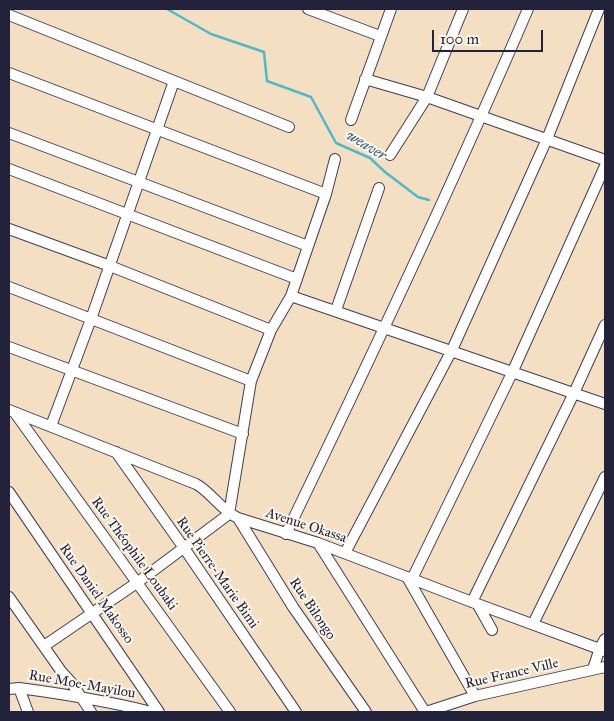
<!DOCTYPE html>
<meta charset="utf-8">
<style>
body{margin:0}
#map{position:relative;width:614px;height:721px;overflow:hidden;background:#f4dfc3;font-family:"IM FELL Great Primer",serif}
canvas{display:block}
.frame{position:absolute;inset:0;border:10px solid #22223b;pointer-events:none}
.scale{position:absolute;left:432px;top:30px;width:111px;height:22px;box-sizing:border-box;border:2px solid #22223b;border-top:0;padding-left:6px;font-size:15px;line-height:18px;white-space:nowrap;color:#22223b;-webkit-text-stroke:4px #fbf7ec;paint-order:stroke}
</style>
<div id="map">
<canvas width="614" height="721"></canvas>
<div class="frame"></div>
<div class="scale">100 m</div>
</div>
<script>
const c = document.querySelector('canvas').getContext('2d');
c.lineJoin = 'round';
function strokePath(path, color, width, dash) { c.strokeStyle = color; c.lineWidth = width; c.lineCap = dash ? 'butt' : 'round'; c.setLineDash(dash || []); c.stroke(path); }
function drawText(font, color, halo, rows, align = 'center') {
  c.font = font + ' "IM FELL Great Primer",serif'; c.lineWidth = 4; c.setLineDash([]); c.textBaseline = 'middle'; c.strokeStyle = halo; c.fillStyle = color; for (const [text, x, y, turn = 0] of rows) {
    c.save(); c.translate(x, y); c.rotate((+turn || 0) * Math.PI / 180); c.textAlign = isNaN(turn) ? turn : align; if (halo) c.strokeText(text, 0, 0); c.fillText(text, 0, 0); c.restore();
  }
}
const stream = new Path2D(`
 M167 9 211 34 264 52 267 81 311 97 336 143 370 158 385 172 418 197 429 200`);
const minor = new Path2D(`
 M308 9 380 36
 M9 15 289 127
 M9 73 326 194
 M365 79 427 97 605 160
 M351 120 391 9
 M9 133 308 246
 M390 155 427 97 463 9
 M9 169 297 279
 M9 229 110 266 271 330
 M9 287 251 381
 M291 296 605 404
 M336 310 379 188
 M9 347 243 434
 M9 410 196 484C212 493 221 510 238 518L318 543 472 602 605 651
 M15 413 230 712
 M51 426 91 319 174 81
 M116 452 184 548 296 712
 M9 492 159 712
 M229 514 251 381 271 330 291 296 326 194 335 159
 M238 518 293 607 366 712
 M286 534C370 360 452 186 528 9
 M318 543 425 712
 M345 553 452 350 547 139 599 9
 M407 577 475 696
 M412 579 512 373 605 166
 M9 597 61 671 71 682 91 712
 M472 602 574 393 605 325
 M478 605 492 630
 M533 624 605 477
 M44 646 138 582 229 514
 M593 669 600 648 605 639
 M19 688 28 712
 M9 689 19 688C64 694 108 701 151 712
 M426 712 475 696 605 667`);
const streetNames = [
 ["Avenue Okassa",306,526,18],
 ["Rue Théophile Loubaki",134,554,54],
 ["Rue Pierre-Marie Bimi",217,573,55],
 ["Rue Daniel Makosso",96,594,55],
 ["Rue Bilongo",312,609,56],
 ["Rue France Ville",512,674,-13],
 ["Rue Moe-Mayilou",82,685,10]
];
const waterNames = [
 ["weaver",366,146,31]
];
strokePath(stream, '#4db9c9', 2.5);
strokePath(minor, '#423e4f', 12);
strokePath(minor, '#fff', 10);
drawText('14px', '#22223b', '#fbf7ec', streetNames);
drawText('italic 15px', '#335e74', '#fbf7ec', waterNames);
</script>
